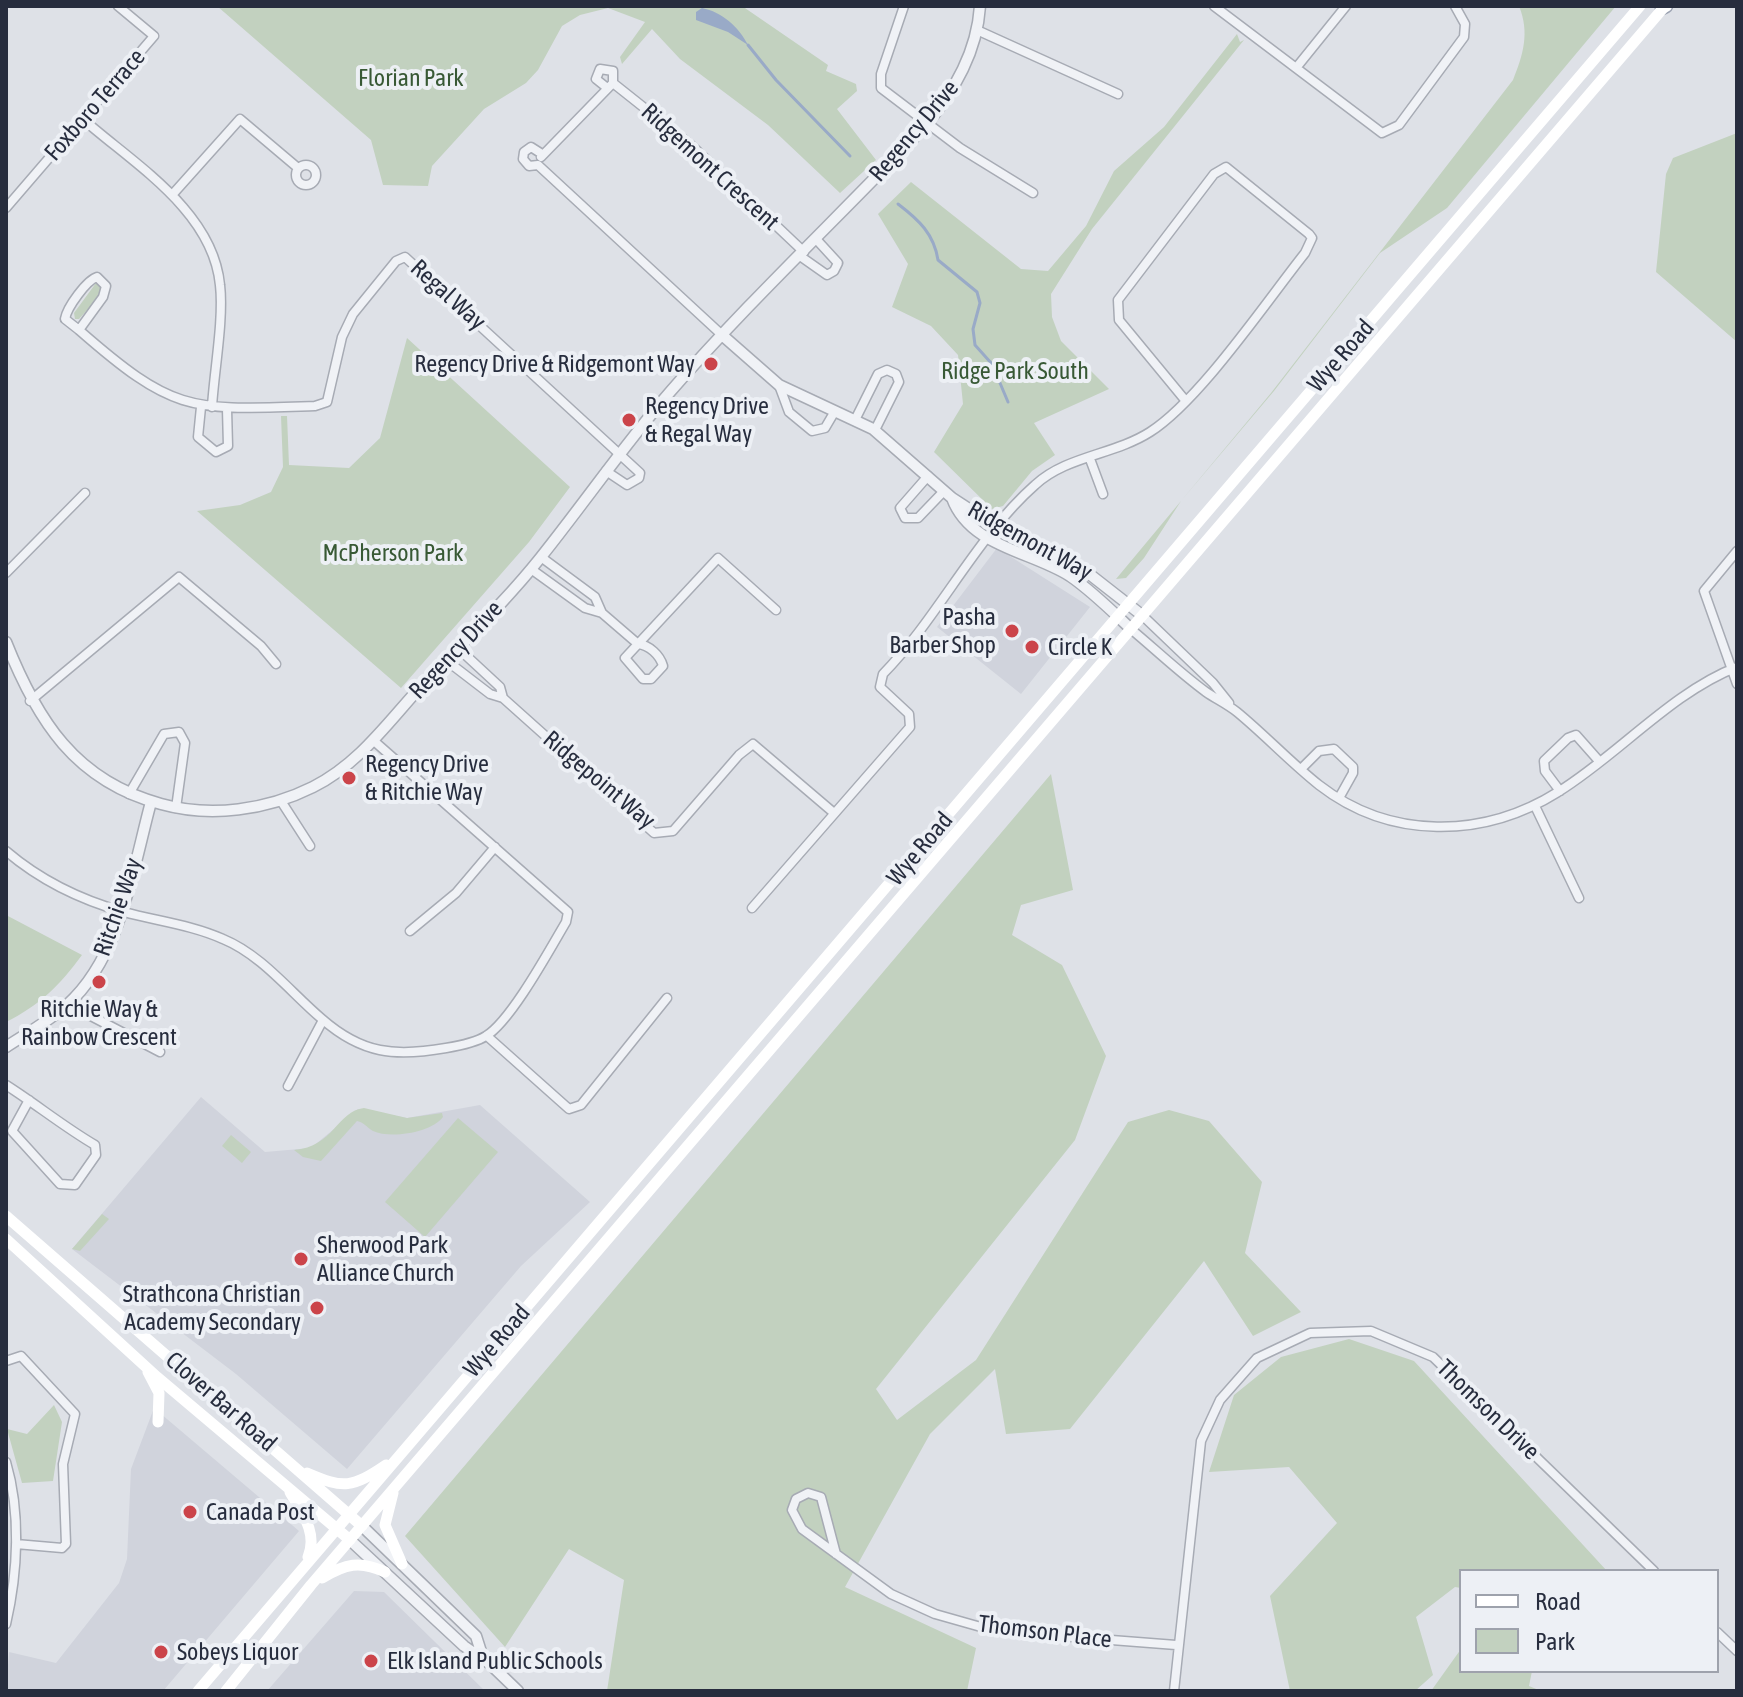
<!DOCTYPE html>
<style>
body{margin:0}
#map{position:relative;width:1743px;height:1697px;overflow:hidden;background:#dee1e7;font-family:"Asap Condensed",sans-serif}
canvas{display:block}
.frame{position:absolute;inset:0;border:8px solid #272d3e;pointer-events:none}
.legend{position:absolute;left:1459px;top:1569px;width:260px;height:104px;box-sizing:border-box;background:#edf0f5;border:2px solid #9ea2ac;margin:0;padding:10px 14px;list-style:none;font-size:24px;color:#272d3e}
.legend li{display:flex;align-items:center;gap:16px;height:40px}
.legend b{width:40px;border:2px solid #9ea2ac}
</style>
<div id="map">
<canvas width="1743" height="1697"></canvas>
<div class="frame"></div>
<ul class="legend">
<li><b style="height:10px;background:#fff"></b>Road</li>
<li><b style="height:22px;background:#c2d1bf"></b>Park</li>
</ul>
</div>
<script>
const c = document.querySelector('canvas').getContext('2d');
c.lineJoin = 'round';
function fillPath(path, color) { c.fillStyle = color; c.fill(path, 'evenodd'); }
function strokePath(path, color, width, dash) { c.strokeStyle = color; c.lineWidth = width; c.lineCap = dash ? 'butt' : 'round'; c.setLineDash(dash || []); c.stroke(path); }
function drawText(font, color, halo, rows, align = 'center') {
  c.font = font + ' "Asap Condensed",sans-serif'; c.lineWidth = 8; c.setLineDash([]); c.textBaseline = 'middle'; c.strokeStyle = halo; c.fillStyle = color; for (const [text, x, y, turn = 0] of rows) {
    c.save(); c.translate(x, y); c.rotate((+turn || 0) * Math.PI / 180); c.textAlign = isNaN(turn) ? turn : align; if (halo) c.strokeText(text, 0, 0); c.fillText(text, 0, 0); c.restore();
  }
}
const built = new Path2D(`
 M997 548 1090 607 1021 694 937 627Z
 M201 1097 265 1152 311 1148 358 1109 407 1118 480 1105 590 1202 521 1266 347 1469 236 1374 72 1249Z
 M154 1408 299 1531 163 1691H6L9 1652 56 1663 119 1583 127 1559 131 1469Z
 M354 1591 384 1592 485 1691H267Z`);
const green = new Path2D(`
 M217 6H742L828 65 826 71 856 84 857 91 837 109 876 160 840 193 768 125 680 59 652 29 622 64 620 57 645 22 608 8 580 15 562 26 538 70 526 83 484 109 432 166 428 186 383 185 371 140Z
 M1519 6H1616L1447 208 1380 253 1274 391 1181 501 1144 558 1126 578 1116 579 1271 393 1513 80C1523 55 1530 33 1519 6Z
 M1237 34 1240 42 1244 40 1092 229 1051 294 1052 317 1061 341 1109 389 1034 423 1055 455 1032 471 1003 506 992 509 934 452 963 404 958 355 931 326 892 307 908 264 878 214 911 182 1021 269 1048 271 1086 226 1114 171 1164 127Z
 M1737 133V342L1656 272 1666 174 1673 158Z
 M96 283 101 288 98 298 79 319H75L74 313Z
 M407 338 570 487 529 542 401 688 197 511 240 505 271 492 283 467 281 416H287L289 465 349 468 380 438Z
 M1051 774 1073 890 1021 905 1012 935 1062 965 1106 1056 1075 1140 876 1389 897 1420 976 1360 1128 1122 1169 1110 1209 1121 1262 1182 1245 1253 1301 1312 1253 1336 1204 1261 1070 1429 1006 1434 995 1369 930 1434 845 1587 976 1648 967 1691H607L624 1580 569 1549 505 1647 405 1536Z
 M6 915 82 955C61 984 39 1006 6 1022Z
 M364 1108 407 1118 442 1113 443 1117C431 1133 390 1139 373 1131 366 1127 365 1123 357 1121L321 1161 303 1157 294 1150C334 1147 337 1111 364 1108Z
 M458 1118 498 1152 425 1237 385 1202Z
 M231 1135 251 1152 242 1163 222 1146Z
 M102 1214 109 1219 80 1251 72 1249Z
 M1349 1339 1414 1361 1607 1571H1461V1588L1455 1587 1416 1617 1433 1675 1415 1691H1290L1270 1596 1337 1523 1289 1467 1209 1472 1234 1395 1281 1357Z
 M54 1405 62 1422 53 1481 22 1483 7 1429 27 1434Z
 M1461 1649V1671H1532L1529 1686 1541 1691H1431Z`);
const water = new Path2D(`
 M702 8C722 12 739 27 748 45L728 32 696 20V12Z`);
const stream = new Path2D(`
 M748 45 776 80 850 156
 M898 204C919 220 934 234 938 260L977 292 980 303 973 329 975 345 992 364 1008 402`);
const minor = new Path2D(`
 M904 6 881 74V88L960 148 1033 193
 M1214 6 1382 133 1399 125 1464 37 1465 24 1455 6
 M979 31 1118 94
 M1296 68 1346 6
 M613 83 691 145 804 252
 M606 87 596 79 600 69 613 71V83
 M84 120C134 164 213 211 220 285 224 319 214 372 212 407
 M542 154 531 147 524 152 523 159 529 166 538 165 722 335
 M541 157 613 83
 M296 175a10 10 0 1 1 20 0a10 10 0 1 1-20 0Z
 M172 195 240 119 298 168
 M6 208 154 36 118 6
 M800 256 827 275 834 271 838 263 816 239
 M97 277 106 286 103 297 79 330 65 319C67 307 87 280 97 277Z
 M79 330C175 414 190 410 315 406L327 402 342 337 353 314 396 261 405 257 640 473 639 478 627 485 606 471
 M779 385 789 412 812 431 825 428 835 411
 M201 407 198 437 216 452 228 446 227 409
 M855 420 878 374 887 370 896 374 899 382 875 430
 M1090 459 1103 494
 M928 476 900 508 905 518H918L943 492
 M1737 551 1704 591 1737 684
 M541 557 595 597 602 613 638 644C649 645 660 655 663 666L651 679H643L625 658 638 644 718 558 776 610
 M531 569 585 608 602 613
 M6 573 85 493
 M1143 616 1213 683 1229 703
 M1132 630C1156 650 1180 673 1206 692 1216 699 1227 704 1237 712 1265 735 1290 762 1319 785 1390 840 1483 839 1558 792 1617 756 1672 692 1737 667
 M459 649 500 687 503 698
 M447 661 490 694 503 698 654 833 673 831 739 755 753 744 834 813
 M30 701 179 577 261 646 276 664
 M1301 769 1319 751 1334 749 1353 767V773L1339 798
 M1560 791 1545 771 1544 761 1568 738 1576 735 1599 761
 M129 794 164 734 179 732 185 743 176 808
 M281 801 310 846
 M1535 806 1579 898
 M6 851C40 880 81 900 124 912 157 921 192 925 223 939 262 955 291 993 322 1019 362 1054 395 1057 446 1048 458 1046 475 1043 486 1036 511 1021 550 949 566 922L568 912 374 741
 M752 908 910 727 909 714 880 687 883 674C938 618 976 537 1035 485 1066 456 1114 455 1150 432 1200 400 1266 302 1305 253L1312 238 1309 234 1226 167 1214 174 1118 300 1119 320 1185 400
 M410 931 456 893 495 847
 M68 1004 160 1052
 M487 1036 569 1109 581 1105 667 998
 M6 1085C36 1104 64 1127 95 1145L96 1155 75 1185 60 1184 12 1131 29 1100
 M288 1086 323 1020
 M6 1361 21 1356 75 1414 63 1464 66 1544 62 1548 16 1544
 M6 1462C21 1513 18 1572 6 1624
 M836 1554 821 1497 808 1493 796 1499 792 1510 802 1529 891 1594 935 1614 995 1631 1176 1645
 M1717 1632 1737 1651
 M1174 1691 1201 1441 1220 1400 1257 1358 1310 1333 1371 1331 1433 1357 1654 1571`);
const tertiary = new Path2D(`
 M722 335 779 385 873 429 952 498 998 528 1074 562 1143 616
 M952 498C970 547 1031 551 1070 576 1092 591 1112 611 1132 630
 M6 642C37 720 75 781 161 804 211 818 267 810 313 787 361 763 390 719 426 681 465 640 506 601 541 557 585 502 624 445 670 392 751 299 842 214 927 124 955 89 977 52 980 6
 M6 1047C26 1034 49 1021 67 1005 121 957 133 868 151 802
 M362 1526 476 1636 483 1658
 M350 1540 464 1646 490 1664 518 1691`);
const secondary = new Path2D(`
 M6 1216 362 1526
 M6 1239 157 1377 350 1540
 M148 1372 159 1393 158 1422
 M307 1473C344 1489 352 1488 386 1465
 M290 1492C302 1513 318 1533 308 1557
 M393 1493 385 1525 402 1564
 M322 1578C345 1564 360 1560 385 1572
 M198 1691 1640 6
 M226 1691 311 1585 1665 6`);
const primary = new Path2D(`
 M1662 8 1666 6`);
const markers = [
 [711,364,8,"#cb444a"],
 [629,420,8,"#cb444a"],
 [1012,631,8,"#cb444a"],
 [1032,647,8,"#cb444a"],
 [349,778,8,"#cb444a"],
 [99,982,8,"#cb444a"],
 [301,1259,8,"#cb444a"],
 [317,1308,8,"#cb444a"],
 [190,1512,8,"#cb444a"],
 [161,1652,8,"#cb444a"],
 [371,1661,8,"#cb444a"]
];
const parkNames = [
 ["Florian Park",411,78],
 ["Ridge Park South",1015,371],
 ["McPherson Park",393,553]
];
const streetNames = [
 ["Foxboro Terrace",95,105,-49],
 ["Regency Drive",914,131,-50],
 ["Ridgemont Crescent",710,167,42],
 ["Regal Way",448,295,42],
 ["Wye Road",1341,356,-49],
 ["Ridgemont Way",1030,541,29],
 ["Regency Drive",456,650,-47],
 ["Ridgepoint Way",599,780,40],
 ["Wye Road",920,849,-50],
 ["Ritchie Way",118,907,-71],
 ["Wye Road",497,1341,-49],
 ["Clover Bar Road",221,1402,41],
 ["Thomson Drive",1488,1410,44],
 ["Thomson Place",1045,1632,7]
];
const poiNames = [
 ["Regency Drive & Ridgemont Way",695,364,"right"],
 ["Regency Drive",645,406],
 ["& Regal Way",645,434],
 ["Pasha",996,617,"right"],
 ["Barber Shop",996,645,"right"],
 ["Circle K",1048,647],
 ["Regency Drive",365,764],
 ["& Ritchie Way",365,792],
 ["Ritchie Way &",99,1009,"center"],
 ["Rainbow Crescent",99,1037,"center"],
 ["Sherwood Park",317,1245],
 ["Alliance Church",317,1273],
 ["Strathcona Christian",301,1294,"right"],
 ["Academy Secondary",301,1322,"right"],
 ["Canada Post",206,1512],
 ["Sobeys Liquor",177,1652],
 ["Elk Island Public Schools",387,1661]
];
fillPath(built, '#d0d3dc');
fillPath(green, '#c2d1bf');
fillPath(water, '#99aac7');
strokePath(stream, '#99aac7', 3);
strokePath(minor, '#a7abb4', 11);
strokePath(tertiary, '#a7abb4', 13);
strokePath(primary, '#9da4b3', 15);
strokePath(minor, '#f0f2f6', 8);
strokePath(tertiary, '#f0f2f6', 10);
strokePath(secondary, '#fff', 11);
strokePath(primary, '#fff', 12);
for (const [x, y, r, color] of markers) { const dot = new Path2D(); dot.arc(x, y, r, 0, 2 * Math.PI); c.fillStyle = color; c.fill(dot); strokePath(dot, '#edf0f5', 3); }
drawText('24px', '#385935', '#edf0f5', parkNames);
drawText('24px', '#272d3e', '#edf0f5', streetNames);
drawText('24px', '#272d3e', '#edf0f5', poiNames, 'left');
</script>
